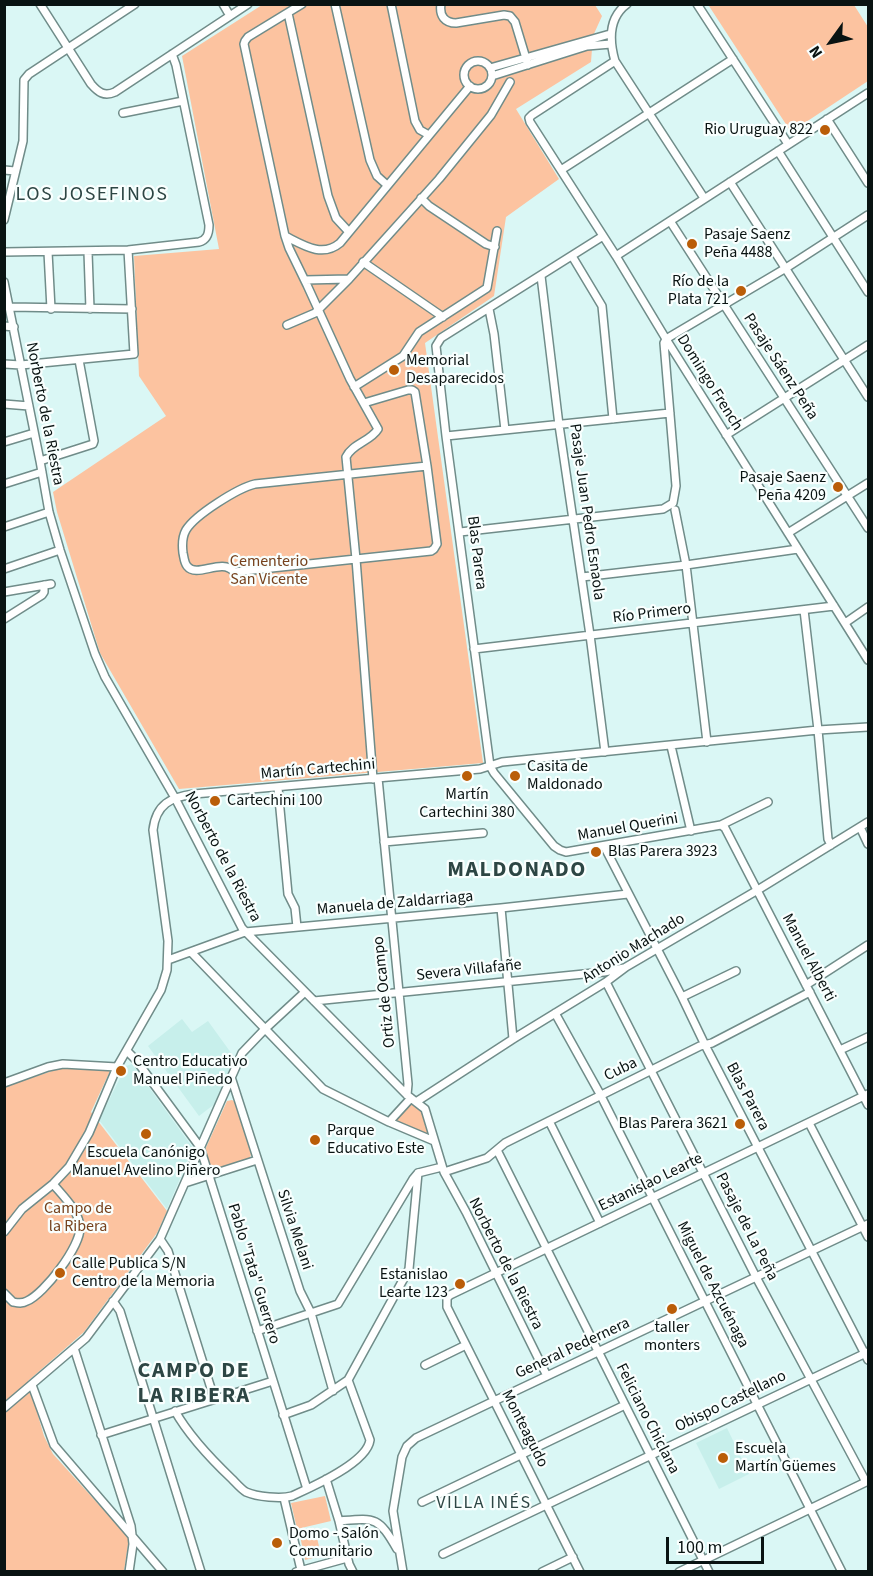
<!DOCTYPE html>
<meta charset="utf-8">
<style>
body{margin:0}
#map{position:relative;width:873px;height:1576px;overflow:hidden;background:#daf7f5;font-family:"Source Sans 3",sans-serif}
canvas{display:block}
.frame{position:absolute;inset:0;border:6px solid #091312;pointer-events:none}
.north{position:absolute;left:801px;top:12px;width:60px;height:60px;-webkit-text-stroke:4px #f9fffe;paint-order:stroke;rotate:237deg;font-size:16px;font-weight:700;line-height:24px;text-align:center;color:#091312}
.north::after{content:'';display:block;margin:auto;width:21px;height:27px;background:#091312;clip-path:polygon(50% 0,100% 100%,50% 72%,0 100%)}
.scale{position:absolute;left:666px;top:1537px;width:98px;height:27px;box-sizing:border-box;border:3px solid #091312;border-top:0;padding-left:8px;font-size:18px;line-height:21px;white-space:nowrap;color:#091312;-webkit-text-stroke:4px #f9fffe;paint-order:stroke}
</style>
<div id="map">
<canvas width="873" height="1576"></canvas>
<div class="frame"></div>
<div class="north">N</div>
<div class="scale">100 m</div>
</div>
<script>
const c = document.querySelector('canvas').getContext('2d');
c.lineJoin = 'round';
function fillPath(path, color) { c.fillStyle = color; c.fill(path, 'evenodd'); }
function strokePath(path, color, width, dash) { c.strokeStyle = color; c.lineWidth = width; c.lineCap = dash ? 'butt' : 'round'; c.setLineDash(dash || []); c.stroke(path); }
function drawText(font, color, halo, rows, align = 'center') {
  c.font = font + ' "Source Sans 3",sans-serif'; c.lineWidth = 4.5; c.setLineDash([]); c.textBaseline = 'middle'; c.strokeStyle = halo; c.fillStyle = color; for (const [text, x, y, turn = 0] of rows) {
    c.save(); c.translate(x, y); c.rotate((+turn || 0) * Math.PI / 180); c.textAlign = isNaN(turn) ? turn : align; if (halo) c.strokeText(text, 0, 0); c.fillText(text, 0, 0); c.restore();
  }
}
const built = new Path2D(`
 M182 1019 192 1032 208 1021 234 1057 216 1103 199 1116 148 1046Z
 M132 1064 193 1148 167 1209 99 1120 126 1066Z
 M727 1428 749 1474 719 1489 696 1443Z`);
const green = new Path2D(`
 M711 4 854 5 868 27V81L791 132 709 6Z
 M262 5H595L602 16 593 36 591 62 516 109 559 179 506 217 494 296 425 343 483 763 179 789 100 653 57 512 53 492 166 416 139 376 134 256 219 249 182 56Z
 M61 1068 111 1069 91 1112 167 1211 157 1233 84 1332 28 1381 44 1436 53 1454 129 1538 124 1571H5L4 1087Z
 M232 1100 235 1102 251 1154 250 1158 214 1169 210 1168 204 1152 227 1101Z
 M412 1102 422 1111 431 1139 392 1122Z
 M325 1496 331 1521 297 1529 291 1503Z
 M315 1528 321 1556 305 1560 299 1531Z`);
const minor = new Path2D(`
 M40 4 91 84C98 92 104 97 115 92L248 4
 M223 4 230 16
 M302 4 248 37 245 41 244 44 285 236C303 245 322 258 340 243L470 86
 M335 4 370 160 377 176 387 185
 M391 4 415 121 420 130 429 135
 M441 4C439 16 445 23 456 23L504 15 510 16 515 22 528 65
 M627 4C608 18 609 40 615 61L704 198
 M697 4 788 144
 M288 13 328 196 336 218 349 232
 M615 61 532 115 529 118 530 122 616 256 666 339 868 660
 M464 75a14 14 0 1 1 28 0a14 14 0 1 1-28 0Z
 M490 68 610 34
 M492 76 587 46 611 44
 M123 113 183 101
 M827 119 868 183
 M778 151 868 292
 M4 170 15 171
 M561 170 733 59
 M730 182 868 397
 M421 198 429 206 486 244 495 247
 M4 220 23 141 24 80 29 74 135 4
 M670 221 868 528
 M285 236 289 248 307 285 350 379 378 429C371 441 352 444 346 457L356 559 373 779
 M603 236 441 338 436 346 446 436 490 766 494 773 554 846 560 850 566 852 721 825 768 802
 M4 252 128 250 199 242C207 240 209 234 209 225L176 65 172 54
 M48 252 51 309
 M88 252 90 309
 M572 256 602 306 613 419
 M616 256 868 93
 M363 262 443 317
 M541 276 559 425 590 635 605 752
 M305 280 349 279 439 179 491 115 510 82
 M4 282 40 461 49 512 60 550 95 654 105 677 175 798 242 928 407 1095 425 1109 444 1172 466 1212 547 1376
 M10 307 132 309
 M489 309 494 334 505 430
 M287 325 315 313 349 279
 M4 326 14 327
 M4 364 21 365 134 354 128 250
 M354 387 403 356 419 332 487 288 497 231
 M364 403 408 390H412L415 392 427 466 437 544 434 549 431 551 234 572C222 557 197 579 187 566 184 562 184 557 183 553 182 545 182 537 186 530 195 515 238 488 255 484L427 466
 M4 404 29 406
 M726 435 868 345
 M446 436 670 413
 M4 442 34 433
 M40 461 93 444 94 441 79 360
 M4 484 42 472
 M675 510 686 565 707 742
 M4 527 49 512
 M460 532 663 509 673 503 676 486 664 343 666 339 786 268 868 215
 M788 533 868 483
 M4 569 60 550
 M582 577 686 565 798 549
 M4 592 51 584
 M804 610 818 730 828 839 831 845
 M4 619 42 595 44 592V585
 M845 623 868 607
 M474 649 834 606
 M671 746 691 831
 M378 778 408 1084 407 1095
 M278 788 288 894 295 908 297 927
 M721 825 725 828 868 1105
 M860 827 868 844
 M384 842 483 833
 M604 846 682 997 705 1045 868 1360
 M501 908 513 1039
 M191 952 323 1089 389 1122 434 1141
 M168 960 245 932 501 908 628 894
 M606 982 756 1277 866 1482
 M806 985 868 945
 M682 997 736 971
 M314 1001 604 972 624 968
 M555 1013 600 1094 842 1572
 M840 1050 868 1037
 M127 1051 136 1060 200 1147 307 1489
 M231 1077 300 1291 311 1313 333 1391
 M4 1083 48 1067 63 1064 117 1067
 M416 1102 513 1039 606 982 626 967 756 891 868 822
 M549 1121 600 1223
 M389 1122 411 1098
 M809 1123 868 1237
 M497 1150 709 1572
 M444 1172 487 1158 505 1143 700 1046 712 1043 810 992
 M418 1173 442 1167
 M185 1183 257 1160
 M4 1232 22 1209 53 1184 69 1167 89 1133 117 1067 161 990 167 970 168 941 153 830C156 804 171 797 194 794L480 769 502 762 818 730 868 727
 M160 1239 168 1251 214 1398
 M4 1293 13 1302C18 1303 22 1304 27 1301 44 1294 81 1246 80 1227 79 1211 63 1196 53 1184
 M113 1301 120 1311 201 1572
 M257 1331 338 1304 413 1179 418 1173
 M74 1348 131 1526 133 1544 129 1572
 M425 1365 466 1345
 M32 1385 54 1445 163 1572
 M4 1408 86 1338 160 1239 242 1053 265 1029 305 992
 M175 1411C189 1436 211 1459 232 1479 236 1483 241 1489 246 1492 257 1497 281 1499 292 1496 312 1487 367 1463 370 1440L348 1380
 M283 1415 311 1405 348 1380 409 1269 418 1173
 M101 1435 273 1381
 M326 1479 339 1521 349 1564 353 1572
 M284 1498 301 1570
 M422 1502 625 1405
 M339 1521C375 1518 378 1516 397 1549
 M443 1554 868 1352
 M296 1572 347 1558
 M403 1572 393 1511 402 1457 407 1446 416 1438 868 1224
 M542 1572 573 1557
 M580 1572 447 1307V1298L450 1295 868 1094
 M679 1572 868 1481`);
const markers = [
 [825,130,6,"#ba5d08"],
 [692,244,6,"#ba5d08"],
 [741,291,6,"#ba5d08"],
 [394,370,6,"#ba5d08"],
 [838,487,6,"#ba5d08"],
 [467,776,6,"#ba5d08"],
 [515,776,6,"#ba5d08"],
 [215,801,6,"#ba5d08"],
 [596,852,6,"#ba5d08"],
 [121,1071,6,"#ba5d08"],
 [740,1124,6,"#ba5d08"],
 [146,1134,6,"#ba5d08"],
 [315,1140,6,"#ba5d08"],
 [60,1273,6,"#ba5d08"],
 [460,1284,6,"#ba5d08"],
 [672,1309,6,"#ba5d08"],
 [723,1458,6,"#ba5d08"],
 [277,1543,6,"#ba5d08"]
];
const poiNames = [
 ["Rio Uruguay 822",813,130,"right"],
 ["Pasaje Saenz",704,235],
 ["Peña 4488",704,253],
 ["Río de la",729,282,"right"],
 ["Plata 721",729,300,"right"],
 ["Memorial",406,361],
 ["Desaparecidos",406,379],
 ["Pasaje Saenz",826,478,"right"],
 ["Peña 4209",826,496,"right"],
 ["Casita de",527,767],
 ["Maldonado",527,785],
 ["Martín",467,795,"center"],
 ["Cartechini 380",467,813,"center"],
 ["Cartechini 100",227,801],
 ["Blas Parera 3923",608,852],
 ["Centro Educativo",133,1062],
 ["Manuel Piñedo",133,1080],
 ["Blas Parera 3621",728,1124,"right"],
 ["Parque",327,1131],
 ["Educativo Este",327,1149],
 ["Escuela Canónigo",146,1153,"center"],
 ["Manuel Avelino Piñero",146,1171,"center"],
 ["Calle Publica S/N",72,1264],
 ["Centro de la Memoria",72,1282],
 ["Estanislao",448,1275,"right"],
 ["Learte 123",448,1293,"right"],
 ["taller",672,1328,"center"],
 ["monters",672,1346,"center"],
 ["Escuela",735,1449],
 ["Martín Güemes",735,1467],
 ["Domo - Salón",289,1534],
 ["Comunitario",289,1552]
];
const streetNames = [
 ["Pasaje Sáenz Peña",780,367,57],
 ["Domingo French",709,383,58],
 ["Norberto de la Riestra",44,414,79],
 ["Pasaje Juan Pedro Esnaola",586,512,82],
 ["Blas Parera",476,553,83],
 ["Río Primero",652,614,-7],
 ["Martín Cartechini",318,770,-5],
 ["Manuel Querini",628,828,-10],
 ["Norberto de la Riestra",222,857,62],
 ["Manuela de Zaldarriaga",395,904,-5],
 ["Antonio Machado",634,949,-32],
 ["Manuel Alberti",808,958,62],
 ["Severa Villafañe",469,971,-6],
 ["Ortiz de Ocampo",385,992,-96],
 ["Cuba",621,1070,-26],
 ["Blas Parera",747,1097,62],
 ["Estanislao Learte",651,1183,-26],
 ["Pasaje de La Peña",746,1227,63],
 ["Silvia Melani",294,1230,72],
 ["Norberto de la Riestra",505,1264,63],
 ["Pablo \"Tata\" Guerrero",253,1274,73],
 ["Miguel de Azcuénaga",712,1285,63],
 ["General Pedernera",573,1349,-25],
 ["Obispo Castellano",731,1402,-26],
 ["Feliciano Chiclana",647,1419,63],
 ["Monteagudo",524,1429,63]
];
const parkNames = [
 ["Cementerio",269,562],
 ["San Vicente",269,580],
 ["Campo de",78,1209],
 ["la Ribera",78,1227]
];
const neighbourhoodNames = [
 ["VILLA INÉS",484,1504]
];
const quarterNames = [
 ["LOS JOSEFINOS",92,196]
];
const districtNames = [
 ["MALDONADO",517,871],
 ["CAMPO DE",194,1372],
 ["LA RIBERA",194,1397]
];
fillPath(built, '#c7efeb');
fillPath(green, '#fcc3a0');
strokePath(minor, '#708c89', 10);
strokePath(minor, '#fff', 7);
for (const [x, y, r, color] of markers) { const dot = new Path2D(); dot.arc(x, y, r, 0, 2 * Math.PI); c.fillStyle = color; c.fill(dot); strokePath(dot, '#f9fffe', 2); }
drawText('16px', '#091312', '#f9fffe', poiNames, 'left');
drawText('16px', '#091312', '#f9fffe', streetNames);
drawText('16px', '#76421d', '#f9fffe', parkNames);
c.letterSpacing = '1.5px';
drawText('18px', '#2d4644', '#f9fffe', neighbourhoodNames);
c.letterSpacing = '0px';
c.letterSpacing = '1.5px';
drawText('20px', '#2d4644', '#f9fffe', quarterNames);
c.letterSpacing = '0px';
c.letterSpacing = '1.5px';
drawText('bold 22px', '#2d4644', '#f9fffe', districtNames);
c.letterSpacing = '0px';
</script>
